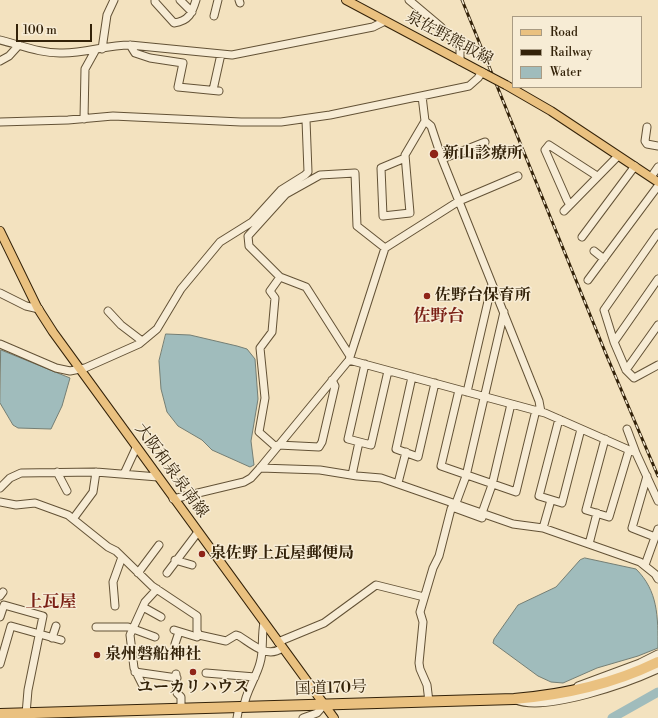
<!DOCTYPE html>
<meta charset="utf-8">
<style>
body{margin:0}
#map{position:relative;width:658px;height:718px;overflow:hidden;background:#f3e2bf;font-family:"Libre Bodoni",serif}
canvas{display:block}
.legend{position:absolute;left:512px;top:16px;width:130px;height:72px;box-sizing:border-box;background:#f7ecd5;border:1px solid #a99b83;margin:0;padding:5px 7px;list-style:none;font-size:12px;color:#332209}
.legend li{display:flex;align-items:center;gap:8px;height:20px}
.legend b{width:20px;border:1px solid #a99b83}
.scale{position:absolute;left:16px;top:24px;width:76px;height:18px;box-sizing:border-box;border:2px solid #332209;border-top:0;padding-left:5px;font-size:12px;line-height:14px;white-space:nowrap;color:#332209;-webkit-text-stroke:3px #f7ecd5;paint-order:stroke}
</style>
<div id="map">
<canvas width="658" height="718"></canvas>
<ul class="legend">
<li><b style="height:5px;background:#eac180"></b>Road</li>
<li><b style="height:5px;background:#332209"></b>Railway</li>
<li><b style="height:11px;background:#a0bcbc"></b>Water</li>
</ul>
<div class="scale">100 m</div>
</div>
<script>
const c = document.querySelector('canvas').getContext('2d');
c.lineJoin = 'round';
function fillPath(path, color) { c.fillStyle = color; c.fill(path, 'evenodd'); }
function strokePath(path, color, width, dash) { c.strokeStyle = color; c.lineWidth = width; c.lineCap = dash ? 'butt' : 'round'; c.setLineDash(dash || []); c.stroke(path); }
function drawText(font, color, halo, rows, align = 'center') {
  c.font = font + ' "Libre Bodoni","Noto Serif JP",serif'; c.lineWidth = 3; c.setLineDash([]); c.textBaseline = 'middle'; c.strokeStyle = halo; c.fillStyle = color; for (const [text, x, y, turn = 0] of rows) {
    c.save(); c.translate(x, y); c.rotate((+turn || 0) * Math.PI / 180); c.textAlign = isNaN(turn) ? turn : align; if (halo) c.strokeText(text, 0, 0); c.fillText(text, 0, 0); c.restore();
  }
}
const water = new Path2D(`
 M166 334 190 335 237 346 247 349 255 359 258 399 251 441 254 465 250 467 212 450 202 440 178 426 167 412 161 389 159 361Z
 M1 350 70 378 62 406 51 429 18 428 13 425 0 403Z
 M585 558 636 569C658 591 658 616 658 648L638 656 597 668 563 683 551 682 538 676 493 643 494 639 518 605 556 587 580 560Z`);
const river = new Path2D(`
 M612 718 658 692`);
const minor = new Path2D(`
 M155 0V2L174 23C189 21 192 13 196 0
 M180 0 192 12
 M239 0 240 3
 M409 0 441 27 460 48V61
 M214 16 218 0
 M0 40C20 45 42 54 63 53 86 53 107 45 130 45L232 55 373 27 385 21
 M130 45 135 53 150 58 183 63 178 87 219 91
 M102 49 107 15 114 0
 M0 61 9 56 19 45
 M213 90 221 54
 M422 96 425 121 431 126 442 159 539 401 541 412
 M84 119 85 69 95 51
 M0 122 68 120 113 116 241 122H281L330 115 469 86 478 78 482 72
 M647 127 645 141 647 144 658 146
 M405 158 381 168 383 216 410 213 405 155 425 121
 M442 159 485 142
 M651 177 658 167
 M570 205 567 200 545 150 549 145 597 176
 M564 211 618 156
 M582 237 635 166
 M594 251 604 259
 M658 279 614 342 626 370 634 378 658 365
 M588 280 658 186
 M0 293 26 306 39 309
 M108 311 121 325 142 341
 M614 342 604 310 658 233
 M0 344 56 368 70 371 85 368 139 344 157 329 181 289 220 242 252 222 281 190 305 175 308 172 306 120
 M350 356 306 287 280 277 249 246 248 236 286 194 320 175 355 173 357 226 385 248 459 201 518 176
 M349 360 545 413 636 453 658 501
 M365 364 348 439 371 445 388 371
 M626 370 658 325
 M412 377 396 449 418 457 435 383
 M459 390 441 466 516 492 536 410
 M467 392 492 284
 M559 419 539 496 562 503 581 429
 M627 429 636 453
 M605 439 586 510 609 517 629 450
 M278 445 319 447 322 442 335 386 332 380
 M276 447 259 432 265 398 260 348 272 332 275 298 270 291 280 277
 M260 468 320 470 357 476 381 478 513 524 543 528 640 562 655 574 658 579
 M57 472 67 491
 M124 474 136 448
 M352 475 359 442
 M647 476 632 528 655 537
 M398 483 406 452
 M0 488 10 478 21 473 96 472 158 477
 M173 499 244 482 251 478 260 468 349 360 385 248
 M0 502 16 505 35 503 68 515 108 547 116 551 152 586 197 616V631L199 635 226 641 236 635 239 636C252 644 267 659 282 648
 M452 507 482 518
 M482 513 492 485 511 404
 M73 519 93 492 96 472
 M543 528 551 500
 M589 544 597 513
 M175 560 192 565
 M645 565 658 529
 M138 573 159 545
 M167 573 198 532
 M0 596 3 592
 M115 606 113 582 122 557
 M143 607 161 617
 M0 617 4 605 43 616 28 690 26 714
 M96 627H128L155 637
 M174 630 197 637 199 635
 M52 638 56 626
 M278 642 324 623 376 585 424 597
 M175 644 179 632
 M0 664 11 626 61 640
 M135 672 177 678
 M206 673 255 677
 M176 674 177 693 181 697V709
 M143 686 134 668 130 635 145 602 157 589
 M578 686 640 663 658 654
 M516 700C546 712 628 683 658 669
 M429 702 427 685 420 669 419 663 423 622 420 612 433 568 439 556 451 509 456 503 466 476 504 312
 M244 707C244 695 257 676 260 663 264 650 261 637 264 623
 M237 718 239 707
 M303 718 317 713 324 705`);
const major = new Path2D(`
 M346 0 485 74
 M506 85 551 111 658 182
 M0 231 37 307 53 332 334 718`);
const highway = new Path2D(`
 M0 714 514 699C564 695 613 684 658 662`);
const rail = new Path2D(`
 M462 0 606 354 658 476`);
const majorBridge = new Path2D(`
 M485 74 506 85`);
const markers = [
 [434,154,5,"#8f2418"],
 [427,296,4,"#8f2418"],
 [202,554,4,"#8f2418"],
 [97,655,4,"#8f2418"],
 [193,672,4,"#8f2418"]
];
const streetNames = [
 ["泉佐野熊取線",449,39,28],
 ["大阪和泉泉南線",171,471,54],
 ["国道170号",331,689,-2]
];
const poiNames = [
 ["新山診療所",443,154],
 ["佐野台保育所",435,296],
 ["泉佐野上瓦屋郵便局",210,554],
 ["泉州磐船神社",105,655],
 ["ユーカリハウス",193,688,"center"]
];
const neighbourhoodNames = [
 ["佐野台",439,317],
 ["上瓦屋",51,603]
];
fillPath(water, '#a0bcbc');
strokePath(water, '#747e74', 1);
strokePath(river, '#a0bcbc', 9);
strokePath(minor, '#635236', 9);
strokePath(major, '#332209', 10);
strokePath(highway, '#332209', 12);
strokePath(minor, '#f7ecd5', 7);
strokePath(major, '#eac180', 8);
strokePath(highway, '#eac180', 10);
strokePath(rail, '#332209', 3);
strokePath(rail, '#f7ecd5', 1.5, [4.5]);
strokePath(majorBridge, '#332209', 10, []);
strokePath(majorBridge, '#eac180', 8);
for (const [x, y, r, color] of markers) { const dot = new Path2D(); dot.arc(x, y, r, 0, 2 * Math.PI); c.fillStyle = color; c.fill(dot); strokePath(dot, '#f7ecd5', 1.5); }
drawText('16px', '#332209', '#f7ecd5', streetNames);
drawText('bold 16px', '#332209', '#f7ecd5', poiNames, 'left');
drawText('bold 17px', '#7a1f14', '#f7ecd5', neighbourhoodNames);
</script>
